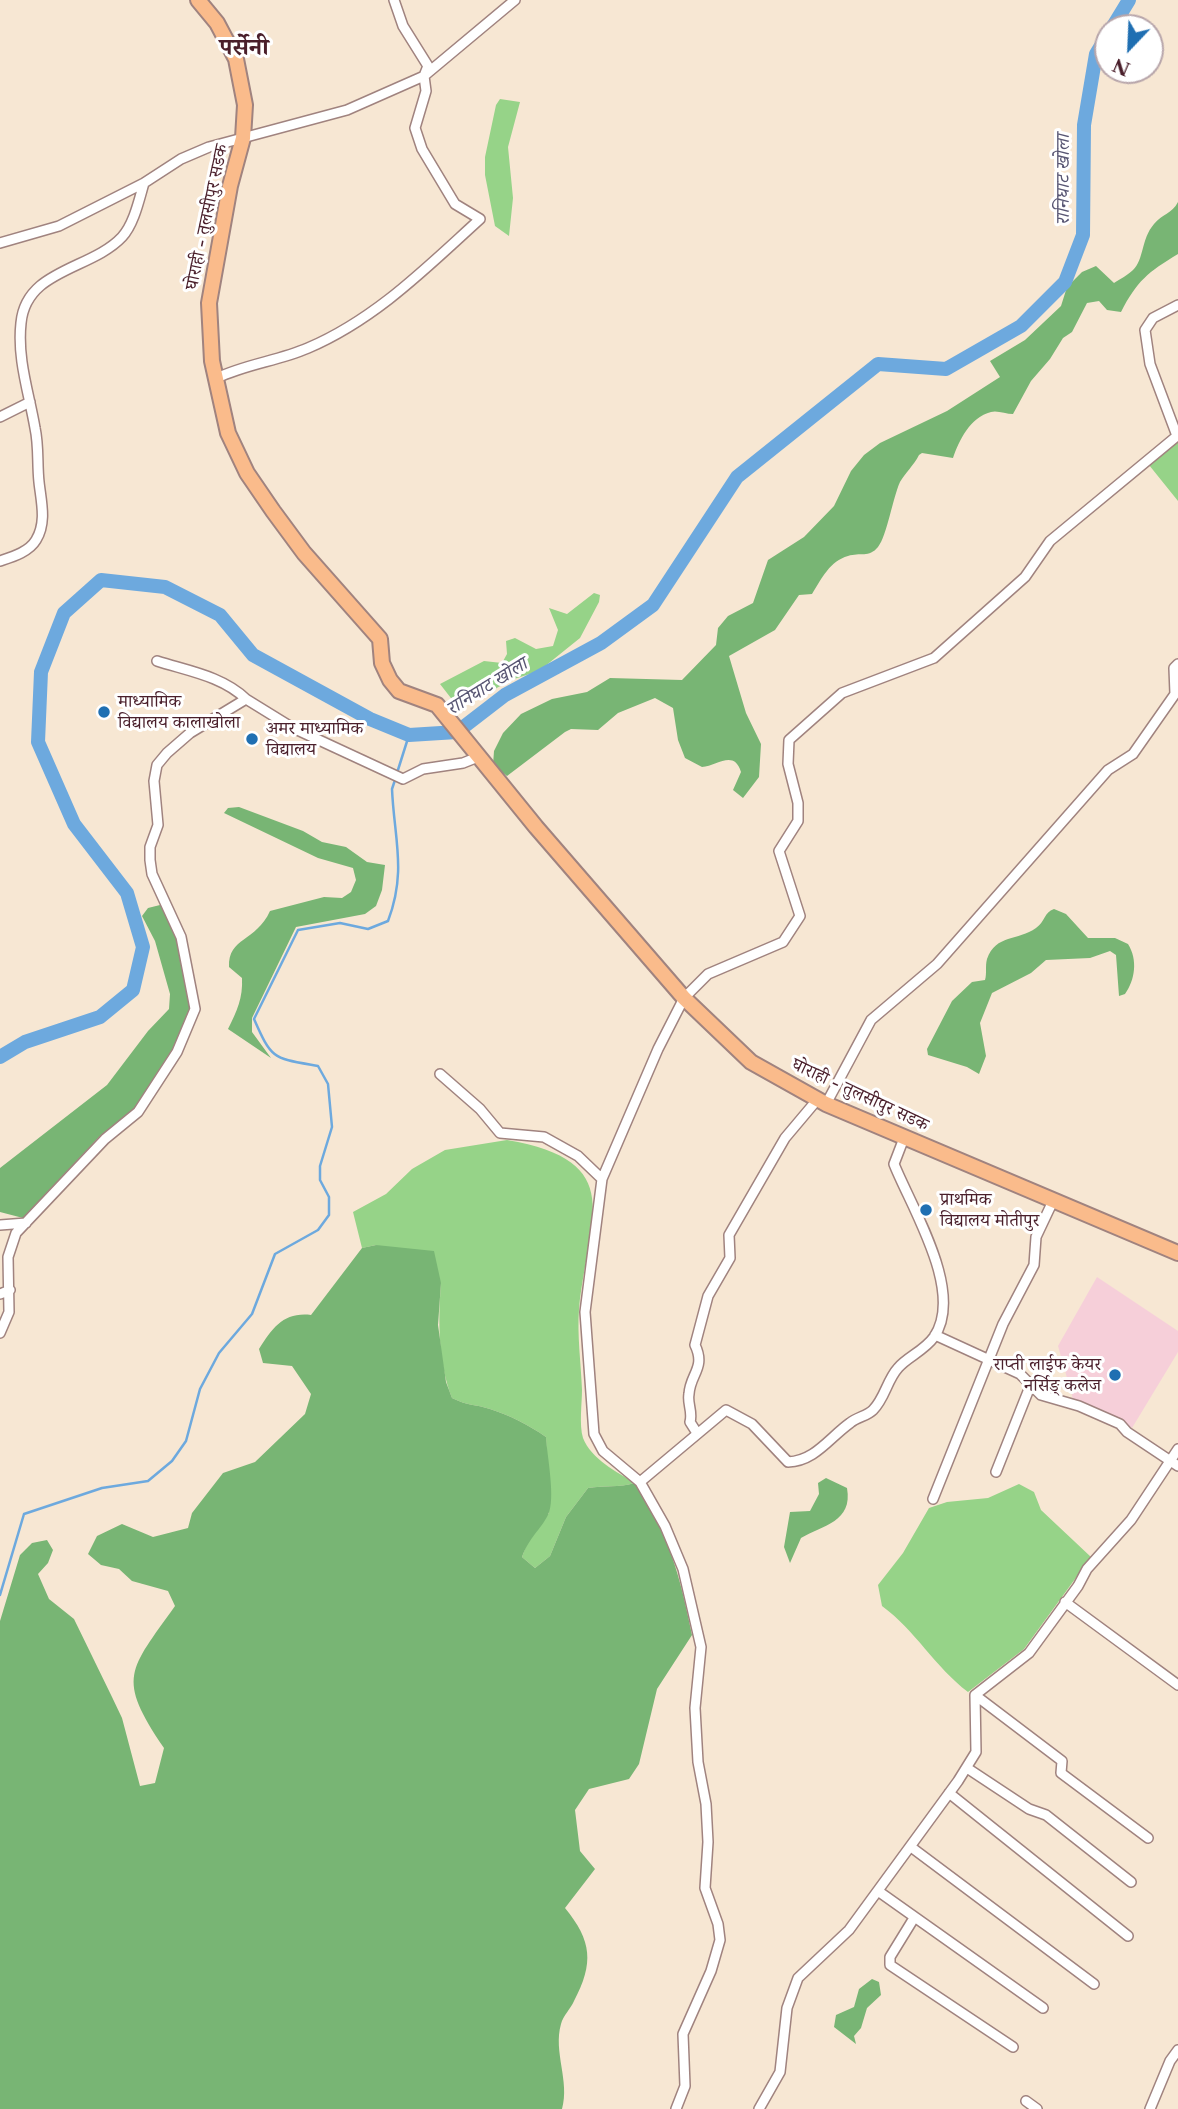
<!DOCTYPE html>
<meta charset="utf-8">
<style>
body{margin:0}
#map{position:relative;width:1178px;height:2109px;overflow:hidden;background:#f7e7d3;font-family:"Libre Caslon Text",serif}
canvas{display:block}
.north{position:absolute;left:1094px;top:14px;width:70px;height:70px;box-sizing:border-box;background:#fff;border:2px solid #b7a5aa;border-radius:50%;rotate:203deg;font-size:19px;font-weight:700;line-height:28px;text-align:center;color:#4a1f2b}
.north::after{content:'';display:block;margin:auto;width:24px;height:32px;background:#1f6fb2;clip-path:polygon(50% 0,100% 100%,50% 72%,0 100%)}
</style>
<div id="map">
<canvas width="1178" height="2109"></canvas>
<div class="north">N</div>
</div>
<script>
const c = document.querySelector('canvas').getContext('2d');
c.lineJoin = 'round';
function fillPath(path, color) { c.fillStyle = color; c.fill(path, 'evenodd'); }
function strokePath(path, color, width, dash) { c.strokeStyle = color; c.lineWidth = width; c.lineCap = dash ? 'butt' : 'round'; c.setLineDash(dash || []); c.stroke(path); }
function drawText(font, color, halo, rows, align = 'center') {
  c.font = font + ' "Libre Caslon Text","Noto Serif Devanagari",serif'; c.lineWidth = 6; c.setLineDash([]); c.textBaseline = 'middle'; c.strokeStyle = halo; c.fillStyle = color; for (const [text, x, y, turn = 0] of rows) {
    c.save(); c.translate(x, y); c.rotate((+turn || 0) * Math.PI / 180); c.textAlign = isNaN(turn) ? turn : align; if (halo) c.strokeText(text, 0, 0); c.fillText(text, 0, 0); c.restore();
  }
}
const built = new Path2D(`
 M1097 1277 1178 1331V1352L1132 1428 1073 1399 1058 1346Z`);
const green = new Path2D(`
 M500 99 520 102 508 147 513 198 509 236 495 226 485 175V157L496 105Z
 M1178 440V501L1149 465Z
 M594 593 600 595 599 602 580 638 539 671 511 680 470 703 454 702 440 684 484 661 502 663 507 654 506 641 515 638 536 649 553 646 558 630 549 608 567 614Z
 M507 1140C629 1161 588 1218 579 1309 577 1335 581 1363 582 1390 582 1403 579 1425 583 1438 591 1459 617 1472 635 1483 618 1488 605 1485 588 1488L566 1517 550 1556 535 1568 522 1557 529 1538 549 1513 546 1437C529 1425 509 1415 490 1409 475 1404 468 1406 452 1398 438 1362 438 1321 441 1283L376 1245 362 1248 353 1212 386 1194 412 1169 445 1150Z
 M1019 1484 1034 1492 1041 1510 1091 1557 1024 1649 968 1692C935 1667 915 1630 882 1606L878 1585 903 1553 929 1508 947 1502 988 1498Z`);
const forest = new Path2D(`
 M1178 202V254C1148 272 1137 281 1121 312L1107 310 1099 301 1087 303 1072 332 1063 338 1050 359 1031 381 1013 414C1006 414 997 410 991 412 970 417 959 441 953 458L922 453 919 455C914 465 905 473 900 482 893 497 887 536 878 547 869 558 860 552 848 556 830 561 822 578 812 594L799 595 775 630 729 656 746 713 761 744 759 777 743 798 733 790 741 772C734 749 717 766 702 767L685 758 678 740 673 708 655 698 618 713 598 730 571 729 565 732 507 776 493 765 494 751 503 733 521 714 552 699 587 692 610 678 682 680 716 645 718 628 728 616 753 603 768 560 804 537 834 506 851 471 864 455 880 443 947 411 1000 377 990 361 1025 340 1061 306 1067 287 1082 272 1096 266 1114 283C1120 279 1128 275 1133 270 1144 260 1141 239 1154 224 1162 214 1172 214 1178 202Z
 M239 807 303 831 322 842 346 847 367 862 385 865 382 890 376 906 365 914 296 927 252 1018V1032L271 1058 228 1029C237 1011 243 998 242 978L229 967C228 937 256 942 270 911L324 897 342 898 351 892 356 880 353 868 318 858 224 813 228 808Z
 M160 905 165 908 175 934 189 985 191 1010 182 1034 133 1111 100 1136 23 1218 0 1212V1168L107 1085 148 1031 169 1009 170 994 155 941 142 916 148 908Z
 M1054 909 1066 914 1088 938H1115L1128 944C1138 960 1135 980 1125 994L1119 996 1116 955 1110 951 1090 958 1046 960 1031 973 992 993 980 1023 986 1056 979 1074 967 1067 928 1055 927 1049 952 1001 972 982 985 980C987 973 985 966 987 959 996 934 1018 941 1036 928 1045 922 1044 912 1054 909Z
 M376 1245 434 1251 441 1283 438 1325 446 1382 452 1398C468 1406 475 1404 490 1409 509 1415 529 1425 546 1437 547 1456 556 1499 548 1515 539 1532 530 1536 522 1557L535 1568 550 1556 566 1517 588 1488C605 1485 618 1488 635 1483 669 1535 680 1575 692 1635L657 1689 639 1764 629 1779 589 1789 575 1810 580 1851 595 1869 565 1908C592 1941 594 1963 574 2001 571 2008 563 2016 561 2024 553 2052 570 2081 562 2109H0V1621L20 1555 32 1543 47 1540 53 1550 48 1563 38 1574 49 1599 74 1619 112 1697 122 1718 140 1786 155 1783 164 1748C116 1677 129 1671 175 1606L168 1591 132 1581 119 1569 101 1565 88 1554 97 1536 122 1524 153 1537 188 1528 192 1513 223 1473 255 1462 305 1414 311 1394 292 1366 263 1363 259 1349C273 1327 284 1312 311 1315L362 1248Z
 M826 1478 847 1488C853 1522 823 1525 801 1538L790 1563 784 1547 790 1512 810 1511 819 1494 818 1483Z
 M872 1979 879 1982 881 1995 867 2008 861 2028 854 2036 856 2044 834 2027 836 2015 854 2007 859 1989Z`);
const stream = new Path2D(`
 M397 773 409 735
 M0 1595 24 1514 102 1488 148 1481 172 1461 186 1441 200 1389 219 1353 252 1314 275 1254 318 1230 329 1215V1197L320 1180V1166L332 1127 328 1084 318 1066C273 1058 272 1060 254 1019L298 930 340 923 368 929 388 921C407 871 394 838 392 789L395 780`);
const river = new Path2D(`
 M1112 28 1129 0
 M0 1057 25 1042 100 1017 133 990 143 947 127 893 74 824 38 742 41 672 64 613 101 580 165 587 220 615 253 655 370 719 409 735 457 732 505 695 601 643 653 605 737 477 878 364 946 369 1021 326 1065 282 1083 235 1084 125 1096 54 1108 34`);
const street = new Path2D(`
 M0 243 59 226 144 183 181 159 209 147 347 110 424 76 515 0
 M217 378C246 364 278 361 308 348 376 319 427 267 480 219L455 204 422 149 415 128 426 91 424 76 428 66 403 26 394 0
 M0 417 30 402
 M0 561C12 557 29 552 36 540 47 522 41 501 39 482 37 464 39 446 35 428 29 393 17 359 21 323 26 269 91 270 122 237 134 224 139 200 144 183
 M157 661C188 671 222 676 246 699
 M440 1074 480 1109 500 1133 544 1137 578 1156 602 1179
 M826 1104 871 1020 937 964 1108 770 1133 754 1175 694 1174 668 1178 664
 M0 1225 26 1223
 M0 1294 10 1290
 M0 1333 9 1312 8 1257 16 1233 105 1139 138 1112 177 1052 195 1009 181 937 152 874 150 860V847L158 825 154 781 157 765 167 753 190 733 246 699 293 728 403 779 423 769 463 763 478 757
 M935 1335 1020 1374 1041 1395 1079 1406 1120 1424 1127 1432 1178 1466
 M697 1433 690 1422C693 1411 687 1404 689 1394 690 1374 706 1368 695 1345L708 1296 730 1258 729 1235 785 1138 817 1100
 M996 1472 1031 1384
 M640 1482 726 1410 752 1424 788 1462C815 1461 829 1438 850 1423 857 1417 867 1416 873 1410 885 1398 887 1380 898 1368 907 1357 924 1351 934 1337 965 1292 911 1207 894 1164L904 1138
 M933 1499 1003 1324 1034 1265 1036 1237 1053 1201
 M1065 1602 1178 1685
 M975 1695 1062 1761 1061 1773 1148 1838
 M967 1768 1029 1809 1046 1815 1131 1882
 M949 1793 1128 1936
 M911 1847 1094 1984
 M878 1891 1043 2008
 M914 1918 890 1957V1965L1013 2047
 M1026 2101 1037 2109
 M676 2109 685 2086 683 2034 711 1971 720 1940 718 1924 705 1888 708 1842 706 1804 698 1762 695 1708 701 1647 683 1569 665 1526 640 1482 603 1451 594 1434 585 1312 602 1179 658 1049 684 998 708 974 783 942 800 916 779 851 798 821V803L788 764 789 740 842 693 934 658 1025 577 1050 541 1177 436 1150 364 1145 330 1153 318 1178 305
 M759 2109 780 2072 787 2008 798 1978 849 1930 958 1781 976 1752 975 1695 1029 1653 1078 1586 1087 1569 1131 1520 1178 1449
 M1150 2109 1170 2061 1178 2050`);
const primary = new Path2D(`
 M198 0 217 23 236 59 245 105 243 138 230 186 209 303 212 361 228 433 247 473 273 511 304 553 380 639 382 663 390 680 399 691 437 705 536 827 684 998 751 1062 826 1104 1178 1253`);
const markers = [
 [104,712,7,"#1f6fb2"],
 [252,739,7,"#1f6fb2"],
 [926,1210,7,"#1f6fb2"],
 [1115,1375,7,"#1f6fb2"]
];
const streetNames = [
 ["घोराही - तुलसीपुर सडक",207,217,-78],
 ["घोराही - तुलसीपुर सडक",860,1095,25]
];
const poiNames = [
 ["माध्यामिक",118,702],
 ["विद्यालय कालाखोला",118,723],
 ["अमर माध्यामिक",266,729],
 ["विद्यालय",266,750],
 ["प्राथमिक",940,1200],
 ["विद्यालय मोतीपुर",940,1221],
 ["राप्ती लाईफ केयर",1101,1365,"right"],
 ["नर्सिङ् कलेज",1101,1386,"right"]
];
const waterNames = [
 ["रानिघाट खोला",1064,180,-90],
 ["रानिघाट खोला",487,687,-32]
];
const districtNames = [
 ["पर्सेनी",244,48]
];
fillPath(built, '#f6cfd9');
fillPath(green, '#96d388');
fillPath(forest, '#78b574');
strokePath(stream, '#6da9de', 2.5);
strokePath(river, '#6da9de', 14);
strokePath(street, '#a0837f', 12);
strokePath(primary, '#a0837f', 18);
strokePath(street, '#fff', 9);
strokePath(primary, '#fabb8b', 14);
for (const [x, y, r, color] of markers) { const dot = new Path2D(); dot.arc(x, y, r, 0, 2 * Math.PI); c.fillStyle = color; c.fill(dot); strokePath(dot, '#fff', 2.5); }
drawText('18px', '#4a1f2b', '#fff', streetNames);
drawText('18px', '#4a1f2b', '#fff', poiNames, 'left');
drawText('italic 19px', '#585673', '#fff', waterNames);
drawText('bold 24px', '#4a1f2b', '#fff', districtNames);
</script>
